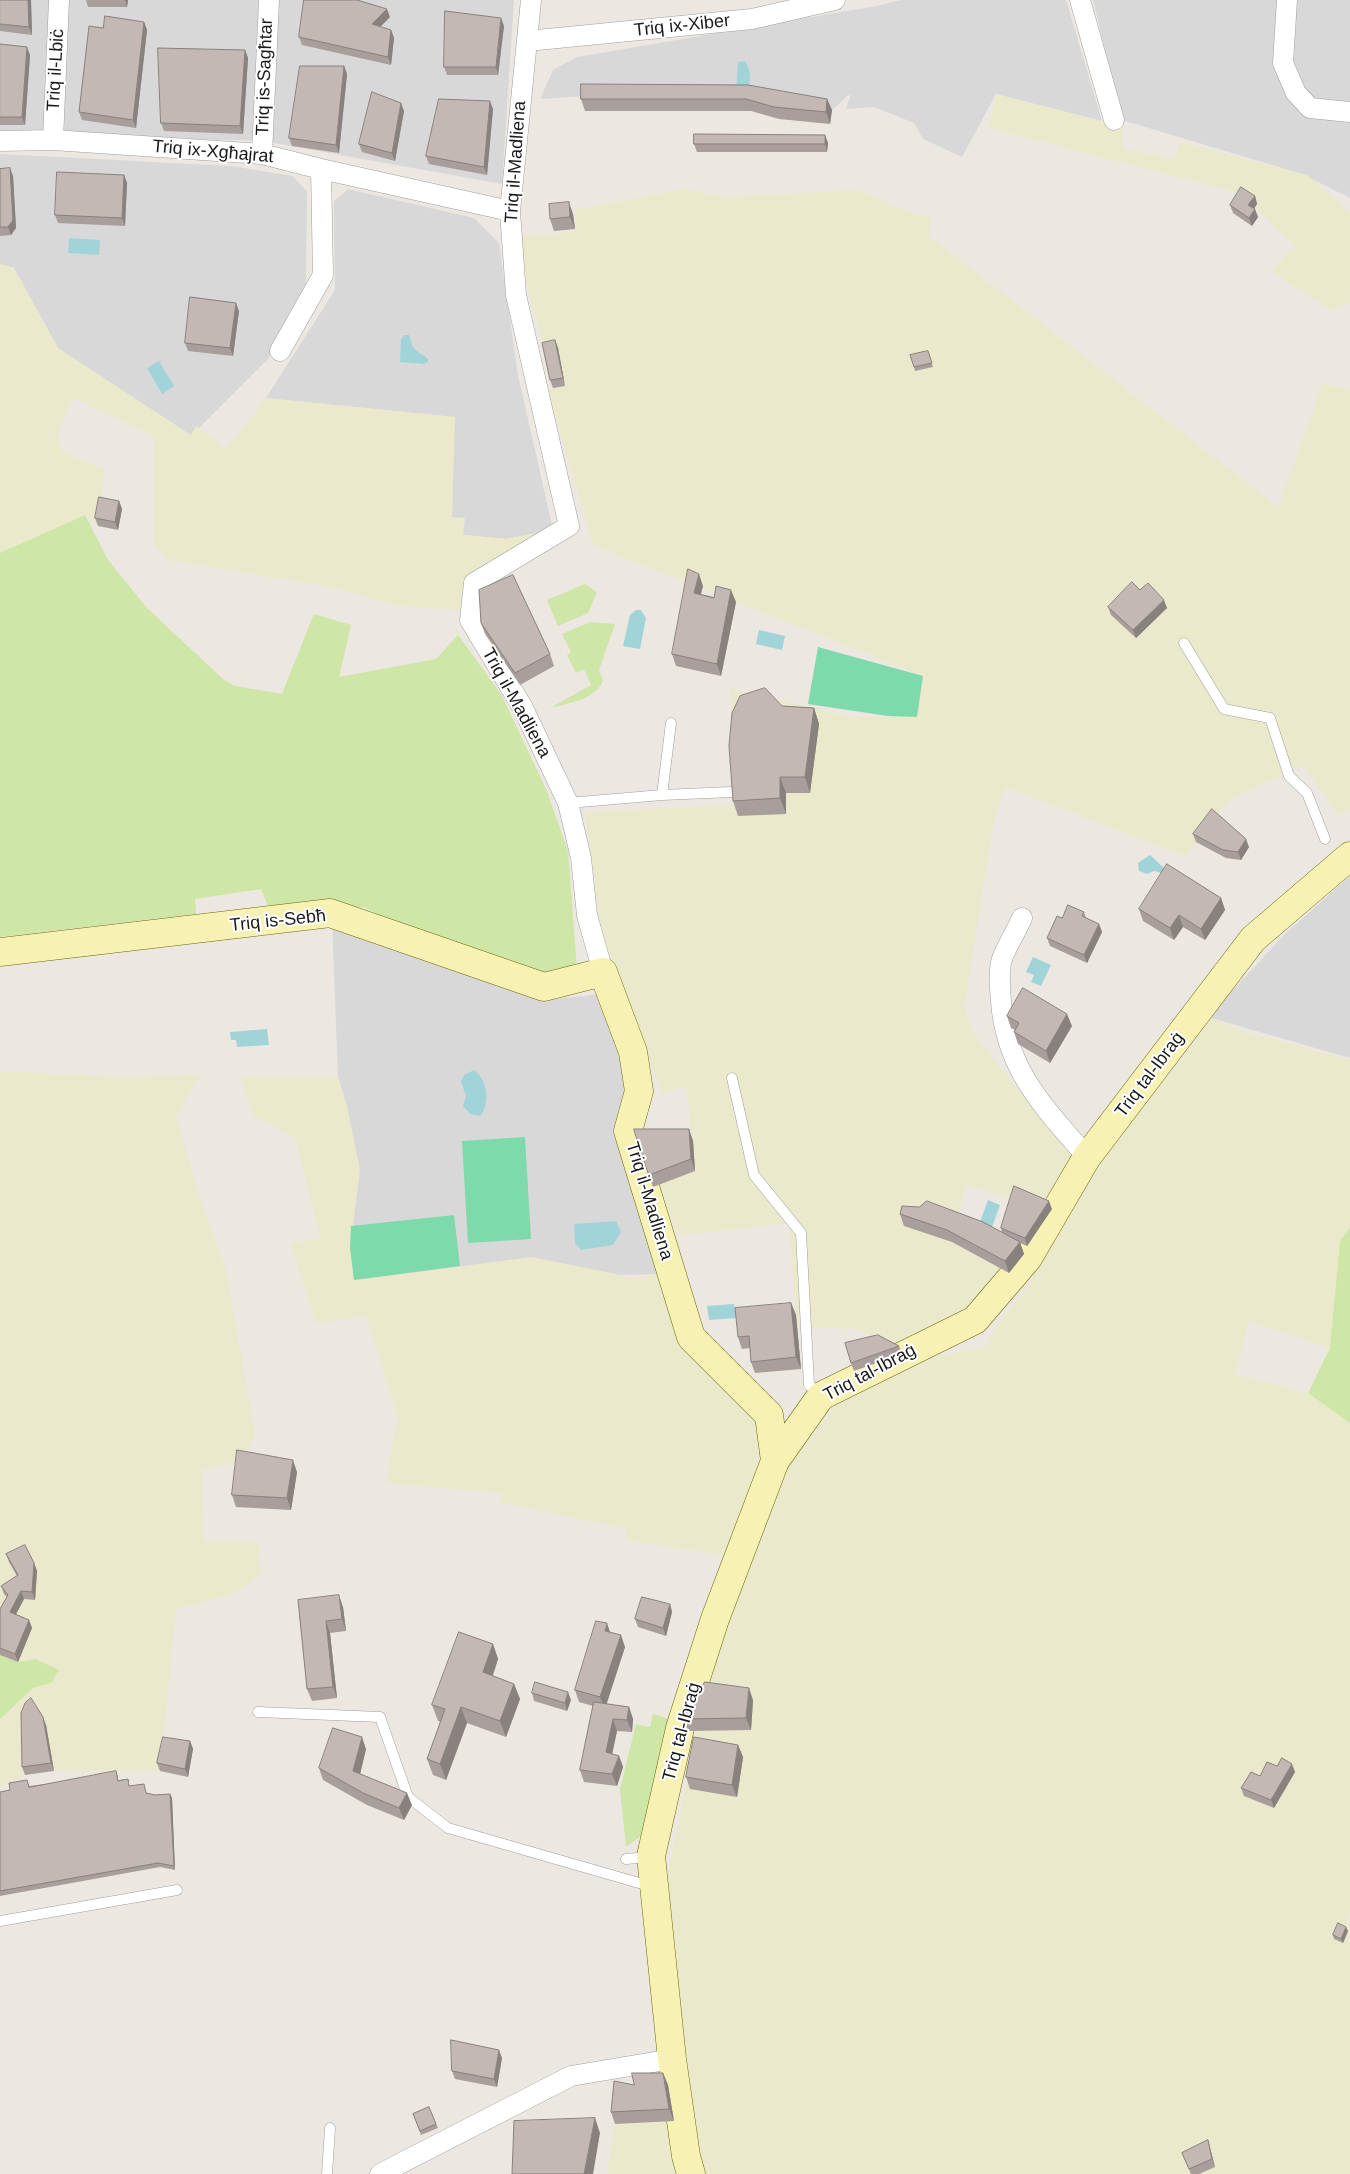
<!DOCTYPE html>
<meta charset="utf-8">
<style>
body{margin:0}
canvas{display:block;background:#ece7e0}
</style>
<canvas width="1350" height="2174"></canvas>
<script>
const c = document.querySelector('canvas').getContext('2d');
c.lineJoin = 'round';
function fillPath(path, color) { c.fillStyle = color; c.fill(path, 'evenodd'); }
function strokePath(path, color, width, dash) { c.strokeStyle = color; c.lineWidth = width; c.lineCap = dash ? 'butt' : 'round'; c.setLineDash(dash || []); c.stroke(path); }
function drawText(font, color, halo, rows, align = 'center') {
  c.font = font + ' Arial,sans-serif'; c.lineWidth = 4; c.setLineDash([]); c.textBaseline = 'middle'; c.strokeStyle = halo; c.fillStyle = color; for (const [text, x, y, turn = 0] of rows) {
    c.save(); c.translate(x, y); c.rotate((+turn || 0) * Math.PI / 180); c.textAlign = isNaN(turn) ? turn : align; if (halo) c.strokeText(text, 0, 0); c.fillText(text, 0, 0); c.restore();
  }
}
const residential = new Path2D(`
 M0 0H514L502 184 263 141 0 134Z
 M901 0H1066L1102 121 996 94 962 157 923 139 914 123 874 107 846 109 851 93 832 110 752 97 586 96 540 99 553 70 577 57 877 6Z
 M1093 0H1350V198L1302 174 1122 120Z
 M0 154 231 166 293 176 307 192 306 287 268 359 191 436 58 348 14 268 0 264Z
 M348 189 474 218 499 243 518 375 553 530 505 539 463 535 452 517 454 417 266 398 335 290 334 201Z
 M1350 876V1058L1208 1017 1285 934Z
 M332 920 547 1000 609 993 662 1274 354 1280 350 1248 351 1226 350 1126 347 1106 338 1077Z`);
const farmland = new Path2D(`
 M996 94 1122 127 1123 149 1175 159 1180 142 1307 175 1333 197 1350 214V302L1332 311 1271 271 1295 246 1239 193 989 128Z
 M684 189 725 197 858 190 921 217 930 215 929 236 1278 507 1323 383 1350 390V809L1337 814 1303 765 1230 799 1185 856 1005 787 994 820 964 1007 973 1032 1003 1071 1081 1159 1052 1209 965 1185 952 1242 1009 1273 968 1314 902 1351 857 1329 797 1327 789 1223 678 1236 657 1186 693 1141 686 1086 662 1093 606 947 599 917 585 812 737 805 730 689 852 717H917L923 676 594 546 548 392 553 388 545 351 521 264 520 236 577 232 575 210Z
 M0 264 14 268 58 348 191 435 196 426 226 449 266 398 455 417 452 517 465 518 463 535 506 539 553 530 461 610 399 606 326 586 171 561 154 546V436L73 398 57 436 62 452 105 469 98 526 85 515 0 553Z
 M1208 1017 1246 1032 1350 1060V1227L1340 1241 1330 1348 1249 1321 1234 1374 1308 1393 1350 1423V1906L1346 1924 1350 1926V2174H702L694 2157 667 1879 707 1678 765 1494 843 1397 923 1359 987 1347 994 1329 1026 1289 1112 1140 1178 1066Z
 M0 1071 119 1077 200 1075 176 1116 201 1201 226 1269 255 1435 242 1461 202 1470 203 1541 258 1542 261 1575 234 1594 176 1609 160 1771H55L46 1726 25 1775 0 1787Z
 M241 1077H338L347 1106 360 1170 350 1248 357 1280 532 1257 635 1278 662 1274 763 1426 755 1479 730 1556 625 1540 627 1529 501 1503V1493L386 1483 398 1417 366 1316 316 1324 290 1244 321 1238 295 1138 253 1115Z
 M674 2121V2174H607L615 2124Z`);
const grass = new Path2D(`
 M85 515 108 560 147 608 224 680 235 686 282 694 314 614 351 625 339 677 436 659 458 635 501 694 546 789 568 851 577 970 557 978 425 940 364 907 326 906 270 911 261 889 195 899 196 914 0 937V553Z
 M585 584 597 592 588 613 558 626 547 600Z
 M590 622 615 624 599 670 603 681C594 700 569 703 550 708L591 685 584 669 576 673 567 655 571 652 562 634Z
 M1350 1227V1423L1308 1393 1330 1348 1340 1241Z
 M0 1655 18 1662 36 1659 59 1670 51 1683 33 1688 0 1719Z
 M653 1714 669 1719 649 1830 626 1847 620 1789 636 1724 650 1727Z`);
const pitch = new Path2D(`
 M818 647 923 676 917 717 888 716 808 704Z
 M525 1137 531 1239 468 1243 462 1141Z
 M454 1215 460 1266 354 1280 350 1248 351 1226Z`);
const water = new Path2D(`
 M745 61C750 69 751 77 749 86L736 92 738 62Z
 M69 238 100 240 99 255 68 253Z
 M404 335H409C411 340 411 347 417 351 421 355 425 355 428 359V362L424 364 400 362 401 339Z
 M159 361 174 386 162 394 147 368Z
 M636 610H641L646 618 640 649 623 646 630 615Z
 M759 630 785 636 782 650 756 644Z
 M1150 855 1165 869 1162 873 1154 871 1147 874 1139 871 1138 863Z
 M1033 957 1051 965 1041 986 1031 982 1034 975 1026 972Z
 M267 1029 269 1045 237 1047 236 1040H231L230 1032Z
 M474 1070C488 1081 490 1101 481 1116L470 1114 463 1106 466 1096 461 1082 464 1075Z
 M988 1200 1000 1205 992 1227 980 1222Z
 M616 1221 621 1232 613 1245 581 1250 575 1243 574 1224Z
 M734 1304 736 1318 709 1320 707 1306Z`);
const service = new Path2D(`
 M1184 643 1224 709 1270 718 1289 776 1307 793 1325 839
 M662 795 671 723
 M568 803 662 795 731 792
 M732 1078 754 1175 801 1233 809 1385 820 1395
 M258 1712 380 1717 408 1797 448 1828 653 1887
 M626 1859 650 1857
 M0 1921 177 1890
 M327 2174 330 2128`);
const minor = new Path2D(`
 M531 0 510 211 516 295 569 526 474 583 470 620 523 708 568 803 581 858 587 915 603 972
 M1080 0 1114 120
 M1287 0 1283 63 1296 93 1310 108 1350 112
 M527 41 752 19 835 0
 M53 140 59 0
 M0 141 53 140 262 154 321 169 510 211
 M262 154 269 0
 M280 351 323 275 321 169
 M1022 918C1016 932 1007 945 1002 959 998 972 1000 988 1001 1001 1006 1070 1044 1107 1087 1157
 M380 2174 571 2076 672 2059`);
const secondary = new Path2D(`
 M0 952 330 913 544 987 603 972 633 1052 639 1091 628 1131 691 1337 769 1415 775 1461
 M691 2174 686 2156 672 2059 651 1856 680 1728 715 1619 775 1461 821 1396 975 1320 1028 1258 1087 1157 1253 939 1350 856`);
const wall = new Path2D(`
 M0 0H31L32 35 0 31Z
 M86 0H128L127 7H88Z
 M390 17 380 27 391 30 394 38 391 65 302 45 299 37Z
 M144 22 147 30 136 128 82 120 79 112 103 28Z
 M504 26 498 75H447L444 67Z
 M0 44 30 55 25 125H0Z
 M245 50 248 58 243 134 164 131 161 123Z
 M344 66 347 74 339 153 292 146 289 138Z
 M581 99H827L832 110 830 124 779 119 751 111H585Z
 M493 109 487 175 429 164 426 156Z
 M404 111 395 161 362 152 359 144Z
 M825 135 828 143 827 152H697L694 144Z
 M0 169 13 176 16 228 11 235 0 236Z
 M124 175 127 183 125 226 58 223 55 215Z
 M1255 196 1257 204 1254 209 1258 217 1252 226 1233 213 1230 205Z
 M573 214 575 229 554 231 550 219Z
 M239 311 233 356 188 351 185 343Z
 M555 340 558 348 565 386 553 388 550 380Z
 M928 351 933 367 915 371 914 367Z
 M119 501 122 509 118 530 98 526 95 518Z
 M703 586 701 594 736 602 721 676 676 666 672 654Z
 M1140 590 1167 608 1136 638 1111 615 1108 607Z
 M481 623 550 654 554 666 520 685 485 634Z
 M782 706 814 708 819 724 810 793H786V814L738 816 733 801Z
 M1193 834 1249 847 1241 860 1226 858 1196 842Z
 M1221 898 1225 910 1205 940 1183 927 1174 940 1143 921 1139 909Z
 M1084 912 1086 918 1099 924 1102 932 1087 963 1050 946 1047 938 1062 918Z
 M1007 1016 1072 1026 1050 1063 1018 1044 1014 1032 1015 1030 1011 1028Z
 M689 1129 693 1141 695 1171 653 1187 649 1175Z
 M1052 1209 1027 1246 1020 1243 1024 1254 1009 1273 952 1242 904 1226 900 1214 1002 1233 1001 1228Z
 M791 1303 796 1315 801 1369 755 1373 751 1362 750 1348 742 1349 738 1337Z
 M899 1346 902 1354 854 1371 851 1363Z
 M297 1472 291 1510 236 1507 232 1495Z
 M6 1554 34 1563 37 1571 35 1600 24 1599 16 1614 29 1620 32 1628 18 1662 0 1655V1609L7 1597 4 1594 1 1586 17 1576 9 1562Z
 M298 1600 343 1607 346 1631 330 1633 337 1698 312 1701 307 1689Z
 M670 1604 672 1612 666 1636 638 1627 635 1619Z
 M610 1633 625 1647 606 1704 629 1707 633 1719 632 1732 617 1731 612 1754 619 1756 623 1767 617 1786 584 1782 580 1770 593 1706 579 1702 575 1690Z
 M493 1644 498 1659 493 1676 514 1684 520 1699 506 1737 467 1723 446 1780 433 1775 427 1759 441 1722 438 1721 432 1705Z
 M532 1693 571 1700 567 1711 534 1701Z
 M753 1700 751 1730 688 1731 683 1719Z
 M46 1725 54 1771 25 1775 22 1767Z
 M190 1741 193 1749 188 1777 160 1771 157 1763Z
 M738 1745 743 1757 737 1797 690 1789 686 1777Z
 M366 1749 360 1774 412 1805 404 1820 367 1805 323 1780 319 1768Z
 M1295 1772 1274 1808 1244 1796 1241 1788 1260 1776Z
 M118 1775V1780L128 1779 129 1786 144 1784 146 1793 155 1795 170 1794 172 1798 175 1870 160 1867 0 1896V1792L10 1790 29 1784V1786Z
 M1348 1931 1343 1943 1334 1939 1333 1935Z
 M502 2058 497 2087 455 2079 452 2071Z
 M663 2073 668 2085 674 2121 615 2124 611 2112Z
 M429 2107 438 2128 421 2135 413 2114Z
 M1208 2140 1210 2148 1215 2167 1199 2174H1191L1182 2153Z`);
const shadedWall = new Path2D(`
 M28 0H31L32 35 29 27Z
 M125 0H128L127 7Z
 M387 9 390 17 375 32 372 24Z
 M501 18 504 26 498 75 496 67Z
 M144 22 147 30 136 128 133 120Z
 M391 30 394 38 391 65 388 57Z
 M27 47 30 55 25 125 22 117Z
 M245 50 248 58 243 134 240 126Z
 M344 66 347 74 339 153 336 145Z
 M827 99 832 110 830 124 826 112Z
 M490 101 493 109 487 175 484 167Z
 M401 103 404 111 395 161 392 153Z
 M825 135 828 143 827 152 825 144Z
 M10 168 13 176 16 228 11 235 8 227Z
 M124 175 127 183 125 226 122 218Z
 M1255 196 1257 204 1251 213 1248 205Z
 M569 202 573 214 575 229 570 217Z
 M1255 209 1258 217 1252 226 1249 218Z
 M236 303 239 311 233 356 230 348Z
 M555 340 558 348 565 386 563 378Z
 M119 501 122 509 118 530 115 522Z
 M699 574 703 586 698 604 694 593Z
 M731 590 736 602 721 676 717 664Z
 M1164 600 1167 608 1136 638 1133 630Z
 M814 708 819 724 810 793 805 777Z
 M780 777 786 793V814L780 798Z
 M1246 839 1249 847 1241 860 1238 852Z
 M1221 898 1225 910 1205 940 1201 929Z
 M1179 915 1183 927 1174 940 1170 928Z
 M1099 924 1102 932 1087 963 1084 955Z
 M1067 1014 1072 1026 1050 1063 1046 1051Z
 M689 1129 693 1141 695 1171 691 1159Z
 M1049 1201 1052 1209 1027 1246 1025 1238Z
 M1020 1242 1024 1254 1009 1273 1005 1261Z
 M791 1303 796 1315 801 1369 796 1357Z
 M293 1460 297 1472 291 1510 287 1498Z
 M34 1563 37 1571 35 1600 32 1592Z
 M21 1591 24 1599 13 1620 10 1612Z
 M339 1595 343 1607 346 1631 342 1619Z
 M670 1604 672 1612 666 1636 663 1628Z
 M29 1620 32 1628 18 1662 15 1654Z
 M326 1621 330 1633 337 1698 333 1687Z
 M607 1623 611 1635 605 1631Z
 M621 1635 625 1647 605 1709 600 1697Z
 M493 1644 498 1659 488 1688 483 1672Z
 M514 1684 520 1699 506 1737 500 1721Z
 M749 1688 753 1700 751 1730 746 1718Z
 M568 1692 571 1700 567 1711 565 1703Z
 M461 1707 467 1723 446 1780 440 1764Z
 M629 1707 633 1719 632 1732 627 1720Z
 M43 1717 46 1725 54 1771 51 1763Z
 M613 1719 617 1731 610 1764 606 1752Z
 M362 1737 366 1749 358 1783 353 1771Z
 M190 1741 193 1749 188 1777 185 1769Z
 M738 1745 743 1757 737 1797 732 1785Z
 M619 1756 623 1767 617 1786 612 1774Z
 M1292 1764 1295 1772 1274 1808 1271 1800Z
 M407 1793 412 1805 404 1820 399 1808Z
 M170 1794 172 1798 175 1870 174 1866Z
 M1346 1927 1348 1931 1343 1943 1341 1939Z
 M499 2050 502 2058 497 2087 494 2079Z
 M663 2073 668 2085 674 2121 669 2109Z
 M595 2118 600 2133 593 2174H584Z
 M1208 2140 1210 2148 1215 2167 1212 2159Z`);
const building = new Path2D(`
 M0 0H28L29 27 0 24Z
 M304 0H357L387 9 372 24 391 30 388 57 299 37Z
 M445 11 501 18 496 67H444Z
 M105 16 144 22 133 120 79 112 89 26 103 28Z
 M0 44 27 47 22 117H0Z
 M158 48 245 50 240 126 161 123Z
 M300 66H344L336 145 289 138Z
 M581 84 748 85 827 99 826 112 774 107 746 99H581Z
 M372 92 401 103 392 153 359 144Z
 M439 99 490 101 484 167 426 156Z
 M694 134 825 135V144H694Z
 M10 168 13 220 8 227H0V169Z
 M57 172 124 175 122 218 55 215Z
 M1241 187 1255 196 1248 205 1255 209 1249 218 1230 205Z
 M569 202 570 217 550 219 549 204Z
 M190 297 236 303 230 348 185 343Z
 M555 340 563 378 550 380 542 343Z
 M928 351 932 363 914 367 910 355Z
 M99 497 119 501 115 522 95 518Z
 M688 569 699 574 694 593 714 598 716 586 731 590 717 664 672 654Z
 M513 575 550 654 515 673 481 623 479 590Z
 M1132 582 1140 590 1148 583 1164 600 1133 630 1108 607Z
 M765 688 782 706 814 708 805 777H780V798L733 801 729 746 732 713 740 696Z
 M1212 809 1246 839 1238 852 1223 850 1193 834Z
 M1167 864 1221 898 1201 929 1179 915 1170 928 1139 909Z
 M1068 905 1084 912 1082 916 1099 924 1084 955 1047 938 1057 916 1062 918Z
 M1023 988 1067 1014 1046 1051 1014 1032 1019 1023 1007 1016Z
 M634 1129H689L691 1159 649 1175Z
 M1014 1186 1049 1201 1025 1238 1001 1228Z
 M927 1201 983 1222 1020 1242 1005 1261 947 1230 900 1214 902 1206 919 1207Z
 M791 1303 796 1357 751 1362 749 1336 738 1337 735 1308Z
 M878 1335 899 1346 851 1363 845 1343Z
 M237 1450 293 1460 287 1498 232 1495Z
 M25 1545 34 1563 32 1592 21 1591 10 1612 29 1620 15 1654 0 1648V1609L8 1595 1 1586 18 1575 6 1554Z
 M339 1595 342 1619 326 1621 333 1687 307 1689 298 1600Z
 M642 1597 670 1604 663 1628 635 1619Z
 M596 1621 607 1623 605 1631 621 1635 600 1697 575 1690Z
 M459 1632 493 1644 483 1672 514 1684 500 1721 461 1707 440 1764 427 1759 445 1709 432 1705Z
 M535 1682 568 1692 565 1703 532 1693Z
 M705 1682 749 1688 746 1718 683 1719Z
 M31 1698 43 1717 51 1763 22 1767 21 1713 25 1703Z
 M594 1702 629 1707 627 1720 613 1719 606 1752 619 1756 612 1774 580 1770Z
 M333 1728 362 1737 353 1771 407 1793 399 1808 363 1793 319 1768Z
 M163 1737 190 1741 185 1769 157 1763Z
 M694 1737 738 1745 732 1785 686 1777Z
 M1282 1758 1292 1764 1271 1800 1241 1788 1251 1772 1260 1776 1267 1762 1277 1766Z
 M116 1771 118 1781 128 1779 129 1786 144 1784 146 1793 155 1795 170 1794 174 1866 158 1863 0 1891V1792L10 1790 9 1783 27 1780 29 1787Z
 M1338 1923 1346 1927 1341 1939 1333 1935Z
 M451 2040 499 2050 494 2079 452 2071Z
 M632 2073H663L669 2109 611 2112 614 2081 634 2085Z
 M429 2107 436 2124 420 2131 413 2114Z
 M595 2118 584 2174H512L514 2121Z
 M1208 2140 1212 2159 1189 2169 1182 2153Z`);
const streetNames = [
 ["Triq ix-Xiber",682,26,-6],
 ["Triq il-Lbiċ",56,70,-87],
 ["Triq is-Sagħtar",265,77,-88],
 ["Triq ix-Xgħajrat",213,152,5],
 ["Triq il-Madliena",516,162,-86],
 ["Triq il-Madliena",516,703,61],
 ["Triq is-Sebħ",278,921,-6],
 ["Triq tal-Ibraġ",1150,1075,-53],
 ["Triq il-Madliena",649,1201,73],
 ["Triq tal-Ibraġ",870,1373,-28],
 ["Triq tal-Ibraġ",682,1732,-75]
];
fillPath(residential, '#d9d8d8');
fillPath(farmland, '#ebe9cb');
fillPath(grass, '#cee6a6');
fillPath(pitch, '#7fdaab');
fillPath(water, '#a1d4d9');
strokePath(service, '#9f9f9f', 11);
strokePath(minor, '#9f9f9f', 21);
strokePath(secondary, '#6c6a07', 29);
strokePath(service, '#fff', 10);
strokePath(minor, '#fff', 20);
strokePath(secondary, '#f7f2b4', 28);
fillPath(wall, '#a89e9b');
fillPath(shadedWall, '#88817e');
fillPath(building, '#c3b8b4');
strokePath(building, '#88817e', 1);
drawText('18px', '#1b1b1b', '#fff', streetNames);
</script>
